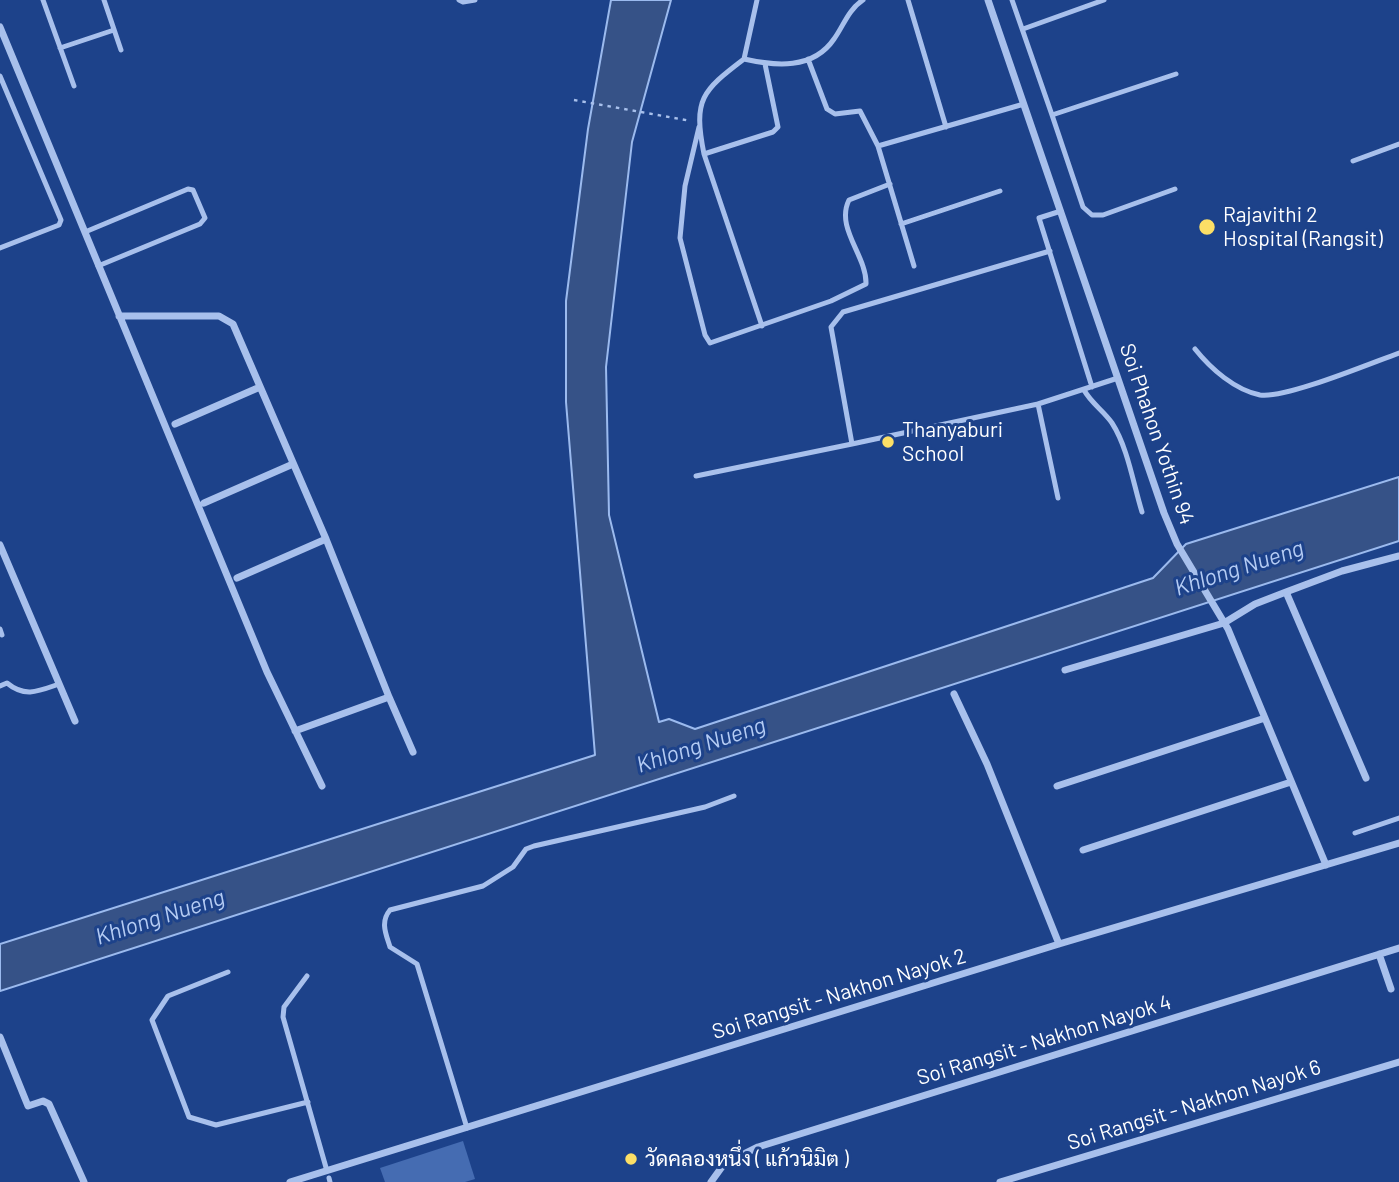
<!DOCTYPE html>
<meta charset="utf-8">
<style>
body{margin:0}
canvas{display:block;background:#1d428a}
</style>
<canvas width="1399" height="1182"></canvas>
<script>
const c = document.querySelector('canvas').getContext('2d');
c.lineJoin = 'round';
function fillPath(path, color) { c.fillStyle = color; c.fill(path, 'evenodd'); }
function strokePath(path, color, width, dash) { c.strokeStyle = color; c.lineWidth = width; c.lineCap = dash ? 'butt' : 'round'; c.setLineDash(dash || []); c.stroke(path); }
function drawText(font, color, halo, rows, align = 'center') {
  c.font = font + ' Barlow,Sarabun,sans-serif'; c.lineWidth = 6; c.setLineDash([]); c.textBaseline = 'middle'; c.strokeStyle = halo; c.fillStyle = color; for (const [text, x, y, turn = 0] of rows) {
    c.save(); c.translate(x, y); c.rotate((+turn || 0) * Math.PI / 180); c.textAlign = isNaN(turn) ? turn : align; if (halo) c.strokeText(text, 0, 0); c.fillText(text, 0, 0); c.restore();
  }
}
const water = new Path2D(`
 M611 0H671L632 142 606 367 609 515 659 722 669 719 695 729 1153 578 1186 544 1399 477V541L0 991V944L595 755 566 402V301L588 129Z`);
const building = new Path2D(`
 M463 1141 475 1179 465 1182H385L380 1168Z`);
const path = new Path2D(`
 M574 100 691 121`);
const service = new Path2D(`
 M43 0 74 86
 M104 0 121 50
 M459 0 463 2 475 0
 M908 0 946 127
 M1012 0 1052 115 1176 74
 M1023 29 1104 0
 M60 48 114 30
 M744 59 757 0
 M808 59 827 109 835 114 860 111 878 146 1024 104
 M765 64 778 127 773 132 704 154C693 99 702 91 744 59 775 66 813 70 834 39 844 25 848 10 863 0
 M1052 115 1083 207 1092 215H1103L1175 189
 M699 127 685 186 680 238 705 335 710 343 831 301 866 284C867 256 835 228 849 200L890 184
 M878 146 914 266
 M704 154 762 326
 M1353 161 1399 144
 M1061 211 1039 218 1092 387
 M901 224 1000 191
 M85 232 188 189 193 190 205 218 200 224 98 266
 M0 248 59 225 61 220 0 76
 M1195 349C1211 369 1235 390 1260 395 1285 399 1371 363 1399 353
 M1084 390C1091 403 1104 411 1112 423 1128 448 1133 483 1142 512
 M1038 404 852 444 831 327 843 312 1050 251
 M696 476 852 444
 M1058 498 1038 404 1118 378
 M0 629 2 635
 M0 686 7 683C25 698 39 691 59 684
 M1355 833 1399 818
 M228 972 168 996 152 1020 189 1117 216 1125 308 1102
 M307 976 284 1007 283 1017 327 1171
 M467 1128 417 964 390 947C386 934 380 922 390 910L483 886 513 867 526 849 534 846 705 807 734 796
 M329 1178 330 1182`);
const minor = new Path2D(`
 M988 0 1164 513 1177 544 1228 629 1326 865
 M0 27 267 672 322 786
 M119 316H219L233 324 326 539 389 697
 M175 424 260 387
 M204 503 293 464
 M0 545 75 721
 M237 578 326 539
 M1286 592 1366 778
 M1065 670 1224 623 1255 604 1286 592 1342 571 1399 556
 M954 694 987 764 1059 944
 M295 731 389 697 413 752
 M1057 786 1265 718
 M1083 850 1291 782
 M1379 954 1391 989
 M0 1037 28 1106 43 1101 49 1104 84 1182
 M290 1182 1059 944 1399 843
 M711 1182 724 1164 758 1147 1399 948
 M1000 1182 1399 1062`);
const markers = [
 [1207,227,9,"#fcdf66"],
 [888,442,7,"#fcdf66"],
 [631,1159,7,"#fcdf66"]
];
const poiNames = [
 ["Rajavithi 2",1223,215],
 ["Hospital (Rangsit)",1223,239],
 ["Thanyaburi",902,430],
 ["School",902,454],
 ["วัดคลองหนึ่ง ( แก้วนิมิต )",645,1159]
];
const streetNames = [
 ["Soi Phahon Yothin 94",1157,434,71],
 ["Soi Rangsit - Nakhon Nayok 2",839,994,-17],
 ["Soi Rangsit - Nakhon Nayok 4",1044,1040,-17],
 ["Soi Rangsit - Nakhon Nayok 6",1194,1105,-17]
];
const waterNames = [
 ["Khlong Nueng",1239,568,-18],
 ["Khlong Nueng",701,745,-18],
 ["Khlong Nueng",160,917,-18]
];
fillPath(water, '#365287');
strokePath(water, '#9bbaee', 2);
fillPath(building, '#456cb2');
strokePath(path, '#a8c0ec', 2.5, [3.5, 5]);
strokePath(service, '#a8c0ec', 5);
strokePath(minor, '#a8c0ec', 7);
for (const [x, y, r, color] of markers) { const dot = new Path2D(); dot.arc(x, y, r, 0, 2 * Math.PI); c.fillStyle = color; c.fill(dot); strokePath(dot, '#1d428a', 2.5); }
drawText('21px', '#fff', '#1d428a', poiNames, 'left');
drawText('21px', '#fff', '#1d428a', streetNames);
drawText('italic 23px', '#b4cbf3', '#1d428a', waterNames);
</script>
